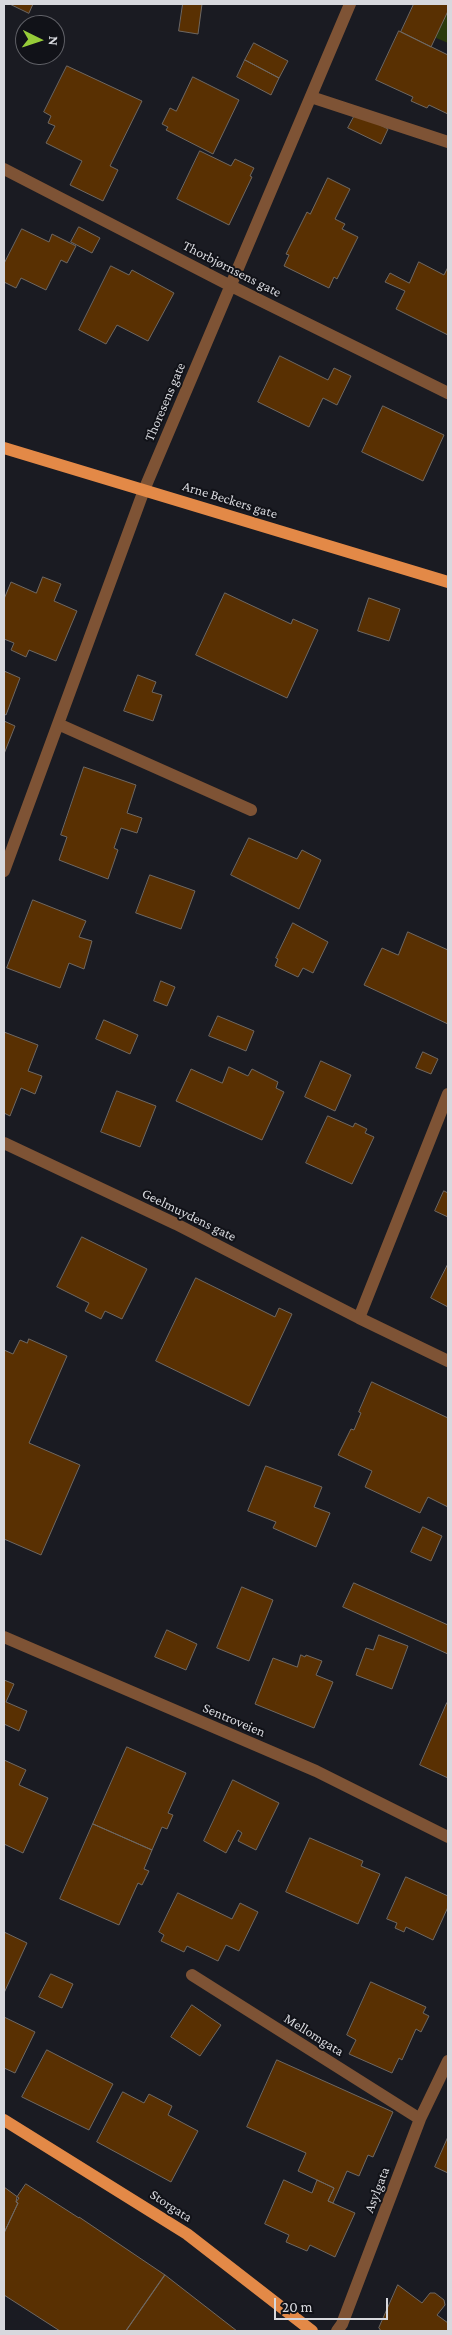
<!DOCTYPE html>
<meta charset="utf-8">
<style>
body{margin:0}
#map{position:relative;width:452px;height:2335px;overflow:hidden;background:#1a1b22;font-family:"Crimson Pro",serif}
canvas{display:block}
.frame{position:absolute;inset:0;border:5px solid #d7d8dd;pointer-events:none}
.north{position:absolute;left:15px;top:15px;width:50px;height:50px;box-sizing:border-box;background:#111218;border:1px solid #606167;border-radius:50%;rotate:94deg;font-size:14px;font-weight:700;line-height:20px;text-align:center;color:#d7d8dd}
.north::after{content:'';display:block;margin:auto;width:18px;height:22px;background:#97cc39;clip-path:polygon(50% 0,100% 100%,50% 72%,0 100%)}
.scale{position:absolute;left:274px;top:2298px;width:114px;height:22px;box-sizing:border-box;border:2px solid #d7d8dd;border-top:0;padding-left:6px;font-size:15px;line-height:18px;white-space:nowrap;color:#d7d8dd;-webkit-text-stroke:4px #111218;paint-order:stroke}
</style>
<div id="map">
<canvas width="452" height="2335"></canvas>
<div class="frame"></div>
<div class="north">N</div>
<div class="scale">20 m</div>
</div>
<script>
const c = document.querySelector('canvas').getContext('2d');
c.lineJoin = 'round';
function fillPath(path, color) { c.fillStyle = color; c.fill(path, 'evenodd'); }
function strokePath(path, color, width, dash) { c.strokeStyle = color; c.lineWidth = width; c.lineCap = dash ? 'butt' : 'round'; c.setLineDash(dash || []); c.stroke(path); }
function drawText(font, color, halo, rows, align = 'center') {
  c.font = font + ' "Crimson Pro",serif'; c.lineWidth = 4; c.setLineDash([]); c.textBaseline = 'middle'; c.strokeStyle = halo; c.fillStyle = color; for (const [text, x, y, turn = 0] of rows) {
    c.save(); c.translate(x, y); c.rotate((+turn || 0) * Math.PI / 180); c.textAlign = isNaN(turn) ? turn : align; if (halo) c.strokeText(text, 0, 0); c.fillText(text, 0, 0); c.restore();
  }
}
const green = new Path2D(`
 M448 4V43L434 37Z`);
const building = new Path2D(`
 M10 4H33L29 13Z
 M183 4H202L198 34 179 31Z
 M414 4H448V11L431 47 401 32Z
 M399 31 448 55V114L429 105 427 108 411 101 413 97 376 80Z
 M254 43 288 61 279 78 245 60Z
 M245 60 279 78 271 95 237 77Z
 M67 66 142 101 110 166 118 170 103 201 70 185 82 161 46 143 55 126 48 123 51 116 44 112Z
 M193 77 239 100 213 154 166 130 168 127 162 124 170 108 176 111Z
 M356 113 388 129 381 144 348 128Z
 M200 151 231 166 235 159 254 168 250 176 252 177 229 225 177 199Z
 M328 178 350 189 335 219 345 224 342 229 358 237 337 279 334 277 329 288 284 266 289 255 286 254 307 212 310 214Z
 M79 227 100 238 92 253 71 242Z
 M22 229 49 242 52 234 76 246 67 263 61 260 46 290 21 278 16 288 4 282V264Z
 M419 262 444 275 448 267V335L396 309 405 291 385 282 390 273 409 283Z
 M111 266 129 275 132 270 174 293 148 341 117 325 106 344 79 330Z
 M280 356 328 380 334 368 351 376 337 405 323 398 309 427 258 402Z
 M383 406 444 435 423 481 362 452Z
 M43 577 61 584 54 601 77 611 56 661 29 650 26 657 11 650 14 643 4 639V599L11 582 36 593Z
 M225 593 291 624 293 619 318 630 287 698 196 655Z
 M369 598 400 609 389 641 358 631Z
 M4 671 20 678 6 715 4 714Z
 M138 675 156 682 152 692 162 695 153 721 124 711Z
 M4 721 15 726 4 754Z
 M84 767 136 785 127 813 142 818 137 833 121 828 114 848 118 850 108 879 59 860 67 837 61 835Z
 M249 838 297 859 302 850 321 860 299 909 231 875Z
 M150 875 195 891 181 929 136 913Z
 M33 900 86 921 79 937 92 941 84 969 69 963 60 988 7 968Z
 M293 923 328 942 313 973 303 968 298 977 275 966 278 959 276 958Z
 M408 932 448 950V1024L364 985 382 948 398 955Z
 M161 981 175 987 167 1006 154 1001Z
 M218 1016 254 1031 246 1051 209 1036Z
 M104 1020 138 1035 130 1054 96 1039Z
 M4 1032 38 1045 28 1071 42 1076 35 1094 21 1088 10 1116 4 1113Z
 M423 1052 438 1059 431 1074 416 1068Z
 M321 1061 351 1075 335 1111 305 1097Z
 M229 1067 248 1076 252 1069 278 1082 276 1088 284 1092 262 1140 176 1101 191 1069 222 1083Z
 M117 1091 156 1106 140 1147 101 1132Z
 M328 1116 353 1127 355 1123 367 1129 365 1133 374 1137 352 1184 306 1163Z
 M444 1191 448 1193V1217L435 1211Z
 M82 1237 147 1269 122 1319 105 1311 101 1319 85 1311 89 1303 57 1287Z
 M448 1264V1307L431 1298Z
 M196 1278 275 1317 279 1308 292 1314 249 1406 156 1361Z
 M29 1339 67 1356 29 1443 80 1465 41 1555 4 1539V1350L13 1354 20 1340 27 1343Z
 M372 1382 448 1418V1507L428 1497 420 1513 365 1487 372 1471 338 1455 351 1429 354 1430 361 1413 359 1412Z
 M266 1466 322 1487 314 1507 330 1513 316 1547 273 1528 276 1522 248 1511Z
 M423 1527 442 1536 431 1561 411 1552Z
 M354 1583 448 1625V1654L343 1607Z
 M242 1587 273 1600 249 1661 217 1648Z
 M167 1630 197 1644 186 1670 155 1657Z
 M379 1635 408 1646 392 1689 356 1675 366 1648 373 1650Z
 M301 1655 305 1657 306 1655 322 1661 316 1675 333 1682 314 1728 255 1704 273 1658 297 1667Z
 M4 1680 14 1684 6 1702 27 1711 19 1731 4 1724Z
 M447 1703 448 1704V1778L420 1765Z
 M127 1747 186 1773 168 1813 173 1815 167 1829 162 1827 152 1850 93 1824Z
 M4 1760 26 1770 19 1785 48 1798 23 1853 4 1844Z
 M233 1780 279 1803 256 1850 238 1841 242 1833 238 1830 226 1853 204 1841Z
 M93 1824 152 1850 144 1869 149 1871 142 1885 138 1883 119 1925 60 1899Z
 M310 1838 363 1861 361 1866 380 1874 358 1924 286 1892Z
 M406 1877 448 1896V1907L433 1940 406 1927 404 1932 395 1928 397 1923 387 1919Z
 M178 1893 232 1919 240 1903 258 1912 239 1951 226 1945 218 1961 187 1946 184 1952 161 1941 164 1935 159 1932Z
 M4 1932 27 1943 4 1993Z
 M51 1974 73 1984 62 2008 39 1997Z
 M371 1982 426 2007 423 2013 429 2016 421 2032 416 2029 402 2060 399 2058 392 2073 349 2054 356 2040 347 2035Z
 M192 2005 221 2025 200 2056 171 2037Z
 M4 2017 35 2032 15 2073 4 2068Z
 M47 2050 113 2084 89 2130 22 2097Z
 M277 2060 393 2112 373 2157 368 2155 359 2176 347 2171 333 2203 328 2201 334 2188 298 2171 306 2153 247 2127Z
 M123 2092 144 2103 149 2094 172 2106 168 2115 198 2131 171 2182 97 2142Z
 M448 2137V2173L435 2167Z
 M284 2180 312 2193 317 2180 334 2188 328 2201 355 2213 335 2257 310 2245 307 2251 286 2242 289 2235 265 2224Z
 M26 2184 79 2218V2217L165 2275 126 2331H60L4 2295V2233L18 2203 16 2202 17 2197Z
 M4 2187 19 2198 16 2202 18 2203 4 2233Z
 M165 2275 237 2331H126Z
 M398 2285 422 2303 430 2293H435L444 2300 445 2305 437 2315 448 2323V2331H381L379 2328Z`);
const minor = new Path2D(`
 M311 97 448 142
 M4 169 231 286 448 393
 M58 724 251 810
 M4 871 144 490 350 4
 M4 1143 176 1224 359 1318 448 1361
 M359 1318 448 1094
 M4 1637 316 1771 448 1837
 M192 1975 420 2119
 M337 2331 342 2324 420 2119 448 2061`);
const major = new Path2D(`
 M4 448 448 582
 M4 2120 187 2234 312 2331`);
const streetNames = [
 ["Thorbjørnsens gate",232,269,27],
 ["Thoresens gate",165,402,-67],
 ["Arne Beckers gate",230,500,17],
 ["Geelmuydens gate",189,1215,26],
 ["Sentroveien",234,1720,23],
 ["Mellomgata",314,2035,32],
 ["Asylgata",377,2190,-69],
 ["Storgata",171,2206,33]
];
fillPath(green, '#2a3a0b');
fillPath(building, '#593002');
strokePath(building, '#6f6862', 1);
strokePath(minor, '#7e5335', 12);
strokePath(major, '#e38947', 12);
drawText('14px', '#d7d8dd', '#111218', streetNames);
</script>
